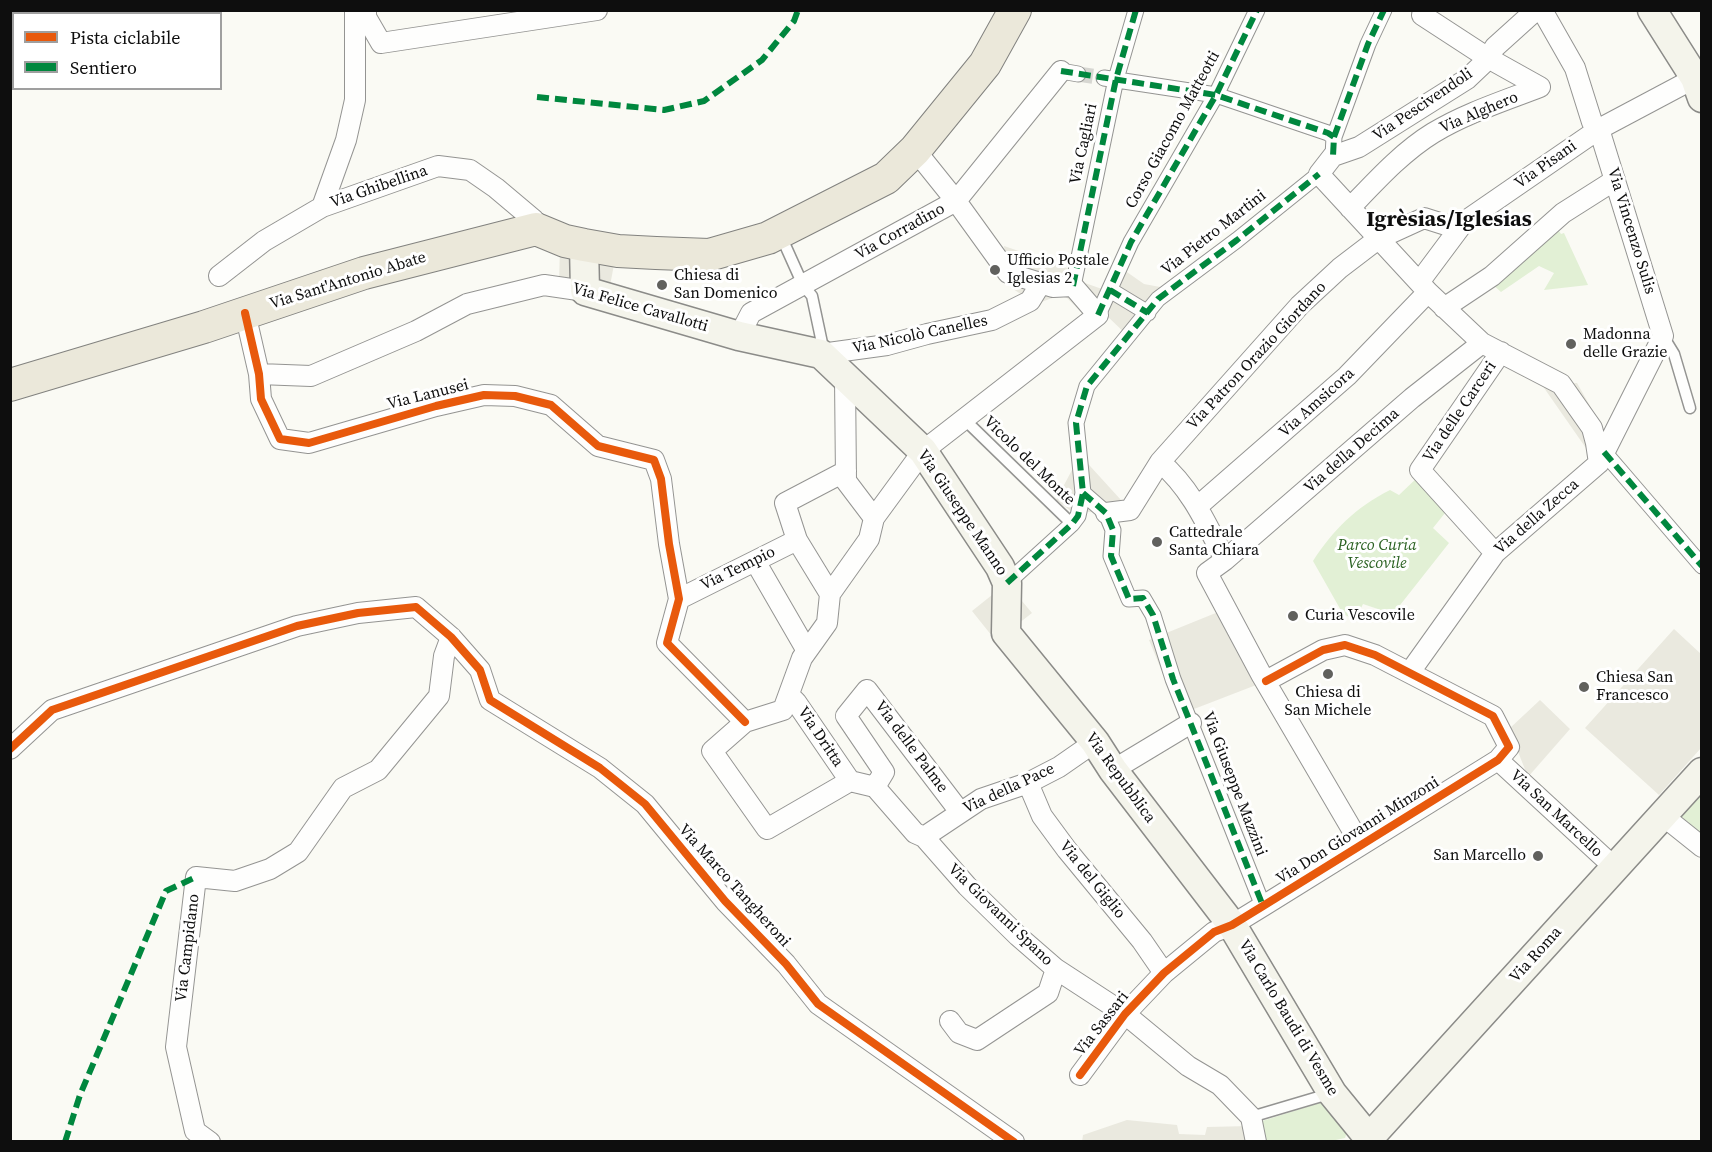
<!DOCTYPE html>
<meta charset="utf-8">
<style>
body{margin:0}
#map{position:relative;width:1712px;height:1152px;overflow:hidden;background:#fafaf4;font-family:"Source Serif 4",serif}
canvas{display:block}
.frame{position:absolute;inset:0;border:12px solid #0e0e0e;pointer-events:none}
.legend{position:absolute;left:12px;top:12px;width:210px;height:78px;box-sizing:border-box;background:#fff;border:2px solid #9f9f9f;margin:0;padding:8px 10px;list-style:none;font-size:18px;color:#0e0e0e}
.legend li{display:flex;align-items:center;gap:12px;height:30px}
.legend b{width:30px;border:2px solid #9f9f9f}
</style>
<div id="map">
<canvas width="1712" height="1152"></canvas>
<div class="frame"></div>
<ul class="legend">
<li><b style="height:8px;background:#e8590c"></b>Pista ciclabile</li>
<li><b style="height:8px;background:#00873e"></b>Sentiero</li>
</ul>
</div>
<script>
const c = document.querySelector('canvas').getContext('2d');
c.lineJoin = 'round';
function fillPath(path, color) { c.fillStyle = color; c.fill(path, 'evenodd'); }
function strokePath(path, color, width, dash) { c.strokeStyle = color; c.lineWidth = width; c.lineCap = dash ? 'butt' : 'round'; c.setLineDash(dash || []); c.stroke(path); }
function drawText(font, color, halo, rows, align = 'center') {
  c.font = font + ' "Source Serif 4",serif'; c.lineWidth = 6; c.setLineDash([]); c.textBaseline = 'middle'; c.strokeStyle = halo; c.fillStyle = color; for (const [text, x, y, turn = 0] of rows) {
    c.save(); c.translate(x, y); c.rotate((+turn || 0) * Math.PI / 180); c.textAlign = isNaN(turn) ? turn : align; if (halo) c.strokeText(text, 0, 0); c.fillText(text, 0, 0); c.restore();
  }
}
const green = new Path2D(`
 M1555 225 1561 234 1564 233 1588 285 1544 290 1554 273 1539 266 1501 292 1489 281Z
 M1420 475 1445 513 1433 528 1449 543 1393 614 1363 604 1360 610 1349 617 1343 614 1313 561C1333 530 1356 507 1390 490L1399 495Z
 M1701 789V833L1678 814Z
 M1332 1099 1350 1123 1345 1138 1331 1141 1262 1142 1259 1122Z`);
const plaza = new Path2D(`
 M560 246 616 254 609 291 559 282Z
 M1004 246 1063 266 1075 273 1085 283 1102 289 1114 263 1144 284 1171 289 1154 317 1130 338 1105 314 1093 324 1063 294 1036 304 1013 289 1008 273Z
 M1577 383 1606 434 1588 451 1542 385Z
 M1080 455 1121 500 1106 513 1088 512 1078 516 1056 500Z
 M1007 583 1032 613 996 641 972 611Z
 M1233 606 1264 682 1194 709 1177 708 1149 640Z
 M1674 629 1701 654V748L1659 795 1585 728Z
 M1540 700 1570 729 1528 777 1509 729Z
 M1127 1120 1177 1125 1179 1134 1205 1135 1207 1127 1250 1126 1254 1142H1082L1083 1135Z`);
const pedestrianTunnel = new Path2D(`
 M1078 74 1104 78`);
const service = new Path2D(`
 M781 236 803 285 812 296 822 343 821 352
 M1663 336 1674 354 1690 408
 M965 420 1072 524
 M1251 1117 1332 1093`);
const pedestrian = new Path2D(`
 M1061 71 1078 74
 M1104 78 1216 95 1328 133 1334 137 1333 156
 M1334 137 1368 44 1384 10
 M1073 286 1116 79 1136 10
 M1110 290 1148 313
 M1098 315 1131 242 1216 95 1257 10
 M1604 452 1702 566
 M1083 493 1106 513 1113 530 1111 556 1129 599 1143 598 1153 615 1173 679 1263 906
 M1007 583 1072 524 1078 516 1083 493 1076 423 1087 386 1158 299 1237 240 1319 174`);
const minor = new Path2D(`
 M366 10V17L381 43 597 10
 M1536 10 1495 47 1486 61 1467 79 1359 147 1333 156 1319 174 1428 292 1482 343 1561 384 1592 428 1596 443 1599 463
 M1422 15 1488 58 1540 87
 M322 207 346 140 355 100V10
 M1350 208C1375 182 1402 152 1433 133 1466 113 1504 101 1540 87
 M219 276 264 241 322 207 438 166 470 170 496 188 534 220 536 229
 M1420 281 1464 222 1599 129 1695 78
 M1444 308 1492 276 1563 213 1615 180
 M245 313 259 374 261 399 280 439 309 443 436 406 484 395 515 396 551 405 598 446 654 460 661 479 669 544 679 599 667 643 745 722
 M739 336 751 313 956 201 1061 71
 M821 354 887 345 927 334 992 320 1030 301 1041 283
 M259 374 311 376 416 331 467 304 544 285 585 291
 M845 378 846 481 874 518
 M1160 462C1191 488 1207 525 1225 560L1207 573 1262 676 1361 845
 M1198 506 1347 376 1428 292
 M1106 513 1130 510 1160 462 1300 305 1340 268 1378 239 1424 218 1446 225 1464 222
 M1495 553 1420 470 1501 352
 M1225 560 1412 398 1482 343
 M755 561 807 651
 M830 594 869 539 874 518 923 451 1098 315 1073 286 1053 287 1008 273 956 201 915 150
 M830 594 827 623 802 658 783 710 745 722 712 751 767 829 850 781 875 787
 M830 594 797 540 785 503 846 471
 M679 599 797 540
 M1410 672 1495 553 1599 463 1663 336 1599 129 1592 122 1575 68 1542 10
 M789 695 796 702 850 781
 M10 749 52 710 297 626 358 613 416 607 451 637 480 670 490 700 600 768 645 804 725 901 786 964 818 1004 1014 1142
 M1498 760 1614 867
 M1113 770 1191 723
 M1028 783 1042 816 1067 850 1142 941 1164 973
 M875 787 915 833 924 837 967 886 1018 936 1056 969 1125 1014 1188 1066 1220 1085 1251 1117 1256 1142
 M875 787 884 772 846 716 867 690 960 812
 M1662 815 1702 847
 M924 837 981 799 1028 783 1059 767 1095 742
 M950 1021 959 1033 977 1040 1048 993 1056 969
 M1080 1075 1125 1014 1164 973 1214 932 1232 925 1263 906 1498 760 1509 747 1493 716 1375 655 1345 645 1323 650 1266 681
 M210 1142 195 1131 176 1047 196 877 235 881 270 869 298 852 343 788 378 770 439 696 444 656 451 637`);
const secondary = new Path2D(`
 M1652 10 1695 78 1702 98
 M584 245 585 291 739 336 821 354 923 451 1000 567 1007 583 1006 633 1095 742 1113 770 1232 925 1332 1093 1372 1142
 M1370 1137 1702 772`);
const primary = new Path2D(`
 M10 385 204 327 364 273 536 229 565 241 584 245 618 251 656 253 709 255 768 238 886 178 915 150 985 64 1015 10`);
const quiet = new Path2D(`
 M1061 71 1216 95 1328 133 1334 137 1333 156
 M537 97 664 110 704 101 762 60 794 21 798 10
 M1334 137 1368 44 1384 10
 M1073 286 1116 79 1136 10
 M1110 290 1148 313
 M1098 315 1131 242 1216 95 1257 10
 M1604 452 1702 566
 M1083 493 1106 513 1113 530 1111 556 1129 599 1143 598 1153 615 1173 679 1263 906
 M1007 583 1072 524 1078 516 1083 493 1076 423 1087 386 1158 299 1237 240 1319 174
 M65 1142 80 1095 166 891 196 877`);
const cycleway = new Path2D(`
 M245 313 259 374 261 399 280 439 309 443 436 406 484 395 515 396 551 405 598 446 654 460 661 479 669 544 679 599 667 643 745 722
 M10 749 52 710 297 626 358 613 416 607 451 637 480 670 490 700 600 768 645 804 725 901 786 964 818 1004 1014 1142
 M1080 1075 1125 1014 1164 973 1214 932 1232 925 1263 906 1498 760 1509 747 1493 716 1375 655 1345 645 1323 650 1266 681`);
const markers = [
 [995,270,6,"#61615e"],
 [662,285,6,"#61615e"],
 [1571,344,6,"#61615e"],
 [1157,542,6,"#61615e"],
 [1293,616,6,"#61615e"],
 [1328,674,6,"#61615e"],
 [1584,687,6,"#61615e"],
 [1538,856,6,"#61615e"]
];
const streetNames = [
 ["Via Pescivendoli",1423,105,-34],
 ["Via Alghero",1479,113,-23],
 ["Corso Giacomo Matteotti",1173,130,-61],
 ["Via Cagliari",1084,144,-78],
 ["Via Pisani",1546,165,-35],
 ["Via Ghibellina",379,187,-19],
 ["Via Vincenzo Sulis",1631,231,73],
 ["Via Corradino",900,232,-29],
 ["Via Pietro Martini",1214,233,-38],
 ["Via Sant'Antonio Abate",348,281,-17],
 ["Via Felice Cavallotti",640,308,16],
 ["Via Nicolò Canelles",920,335,-12],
 ["Via Patron Orazio Giordano",1257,356,-47],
 ["Via Lanusei",428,395,-14],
 ["Via Amsicora",1317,403,-42],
 ["Via delle Carceri",1460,412,-56],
 ["Via della Decima",1352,451,-41],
 ["Vicolo del Monte",1029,461,44],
 ["Via Giuseppe Manno",962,513,56],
 ["Via della Zecca",1537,517,-41],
 ["Via Tempio",738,569,-26],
 ["Via Dritta",820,737,56],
 ["Via delle Palme",911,747,53],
 ["Via Repubblica",1120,778,54],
 ["Via Giuseppe Mazzini",1234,784,69],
 ["Via della Pace",1009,789,-25],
 ["Via San Marcello",1556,814,43],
 ["Via Don Giovanni Minzoni",1358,831,-32],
 ["Via del Giglio",1092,880,51],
 ["Via Marco Tangheroni",734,886,48],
 ["Via Giovanni Spano",1000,915,44],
 ["Via Campidano",188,948,-83],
 ["Via Roma",1536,955,-48],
 ["Via Carlo Baudi di Vesme",1288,1018,59],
 ["Via Sassari",1102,1024,-52]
];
const poiNames = [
 ["Ufficio Postale",1007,261],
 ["Iglesias 2",1007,279],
 ["Chiesa di",674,276],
 ["San Domenico",674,294],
 ["Madonna",1583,335],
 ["delle Grazie",1583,353],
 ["Cattedrale",1169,533],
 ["Santa Chiara",1169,551],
 ["Curia Vescovile",1305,616],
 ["Chiesa San",1596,678],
 ["Francesco",1596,696],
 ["Chiesa di",1328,693,"center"],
 ["San Michele",1328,711,"center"],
 ["San Marcello",1526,856,"right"]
];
const parkNames = [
 ["Parco Curia",1377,546],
 ["Vescovile",1377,564]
];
const districtNames = [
 ["Igrèsias/Iglesias",1449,220]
];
fillPath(green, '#e2f0d5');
fillPath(plaza, '#eae9df');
strokePath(pedestrianTunnel, '#d7d7d2', 15, [15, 8]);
strokePath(service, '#949492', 13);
strokePath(pedestrian, '#949492', 17);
strokePath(minor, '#949492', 22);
strokePath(secondary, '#8b8b88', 31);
strokePath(primary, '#82827f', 34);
strokePath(service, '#fefefd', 10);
strokePath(pedestrian, '#fefefd', 15);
strokePath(minor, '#fefefd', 20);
strokePath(secondary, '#f4f4eb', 28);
strokePath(primary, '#ebe8da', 32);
strokePath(quiet, '#00873e', 6, [12, 6]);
strokePath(cycleway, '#e8590c', 8);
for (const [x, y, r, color] of markers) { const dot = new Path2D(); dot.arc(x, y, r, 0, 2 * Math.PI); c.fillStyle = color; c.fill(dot); strokePath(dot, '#fff', 2); }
drawText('16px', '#0e0e0e', '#fff', streetNames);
drawText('16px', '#0e0e0e', '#fff', poiNames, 'left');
drawText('italic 16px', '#2b6222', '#fff', parkNames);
drawText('bold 22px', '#0e0e0e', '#fff', districtNames);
</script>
